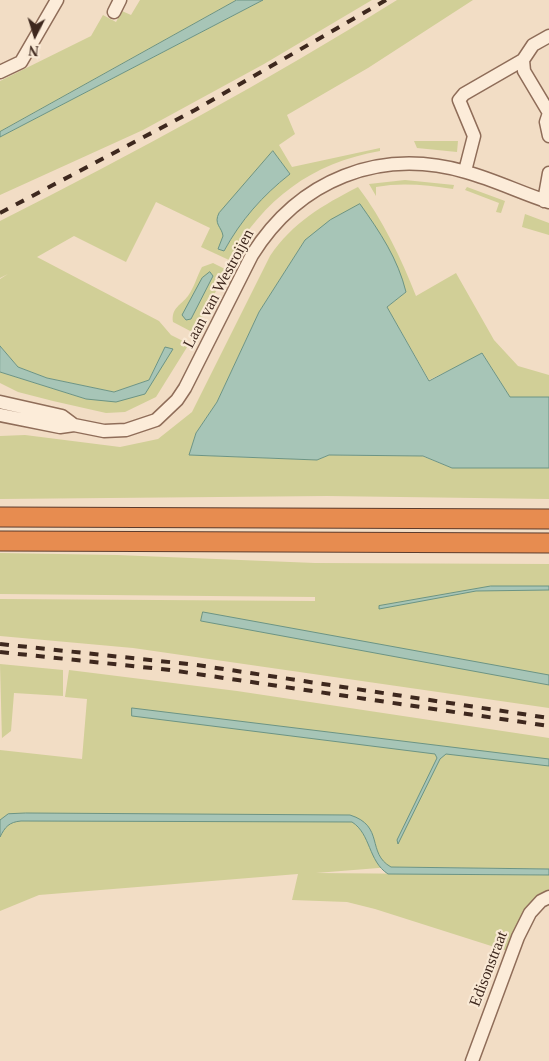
<!DOCTYPE html>
<style>
body{margin:0}
#map{position:relative;width:549px;height:1061px;overflow:hidden;background:#f2ddc5;font-family:"Times New Roman",serif}
canvas{display:block}
.north{position:absolute;left:10px;top:10px;width:50px;height:50px;-webkit-text-stroke:4px #f9e9d5;paint-order:stroke;rotate:185deg;font-size:14px;font-weight:700;line-height:20px;text-align:center;color:#3e281e}
.north::after{content:'';display:block;margin:auto;width:18px;height:22px;background:#3e281e;clip-path:polygon(50% 0,100% 100%,50% 72%,0 100%)}
</style>
<div id="map">
<canvas width="549" height="1061"></canvas>
<div class="north">N</div>
</div>
<script>
const c = document.querySelector('canvas').getContext('2d');
c.lineJoin = 'round';
function fillPath(path, color) { c.fillStyle = color; c.fill(path, 'evenodd'); }
function strokePath(path, color, width, dash) { c.strokeStyle = color; c.lineWidth = width; c.lineCap = dash ? 'butt' : 'round'; c.setLineDash(dash || []); c.stroke(path); }
function drawText(font, color, halo, rows, align = 'center') {
  c.font = font + ' "Times New Roman",serif'; c.lineWidth = 4.5; c.setLineDash([]); c.textBaseline = 'middle'; c.strokeStyle = halo; c.fillStyle = color; for (const [text, x, y, turn = 0] of rows) {
    c.save(); c.translate(x, y); c.rotate((+turn || 0) * Math.PI / 180); c.textAlign = isNaN(turn) ? turn : align; if (halo) c.strokeText(text, 0, 0); c.fillText(text, 0, 0); c.restore();
  }
}
const green = new Path2D(`
 M140 0H237L0 132V81L91 36 103 15 116 22 122 11 131 15Z
 M263 0H372L264 64 143 130 0 195V137Z
 M397 0H473L368 68 287 115 295 134 279 145 292 167 380 148V151C311 163 264 199 229 260L201 247 210 228 156 202 126 262 74 236 37 257 159 321 171 335 189 344 156 397 125 412 106 413 53 401 18 392 0 383V372L86 399 145 394 165 347 149 380 114 392 47 378 18 367 0 346V279L8 274 0 278V221C135 153 269 80 397 0ZM273 151 290 174C262 196 241 220 224 251L218 249 224 236 223 231Z
 M414 141H458L457 152 417 148Z
 M405 180 454 185 453 189C427 185 402 182 376 187V196L369 184Z
 M358 187C383 220 401 258 416 296L456 273 494 340 518 366 549 375V397H510L483 354 429 380 387 307 406 292 305 240 259 312 217 402 196 433 189 455 317 460 329 455 422 456 452 468H549V499L327 496 0 499V436L25 435 120 447 158 439 192 412 270 256C293 222 323 205 358 187Z
 M467 187 505 201 501 213 496 212 499 203 465 190Z
 M525 214 549 223V235L522 227Z
 M213 263 227 270 194 333 173 322C171 308 181 305 188 296 194 288 197 276 202 267Z
 M0 553 117 555 315 563 549 564V708L133 648 0 636V599L315 601V597L0 594Z
 M0 664 63 670V696L14 693 11 731 2 738V741Z
 M69 670 237 691 549 738V869L391 867 316 873 549 875V890L540 896 507 951 375 909 347 902 292 900 298 874 39 895 0 911V750L82 759 87 699 65 697Z`);
const water = new Path2D(`
 M237 0H263L0 137V132Z
 M273 151 290 174C262 196 241 220 224 251L218 249 223 236C222 227 213 224 219 213Z
 M360 204C380 232 398 259 406 292L387 307 429 381 482 353 510 397H549V468H452L423 456 329 455 317 460 189 455 196 433 217 402 259 312 305 240 330 220Z
 M210 272 213 276 191 319 186 320 182 315 202 278Z
 M0 346 18 367 47 378 114 392 149 380 165 347 173 349 145 394 116 402 86 399 0 372Z
 M491 586H549V590L476 591 379 609V606Z
 M203 612 549 675V685L201 621Z
 M132 708 549 759V766L446 754 440 759 398 844 397 840 437 758 435 754 132 716Z
 M26 813 350 815C385 826 366 853 391 867L549 869V875L388 874C368 861 371 834 352 822L21 821C9 822 5 827 0 837V820L8 814Z`);
const minor = new Path2D(`
 M114 12 120 0
 M549 36 533 45 523 60 524 71 549 113 546 122 549 136
 M0 72 21 62 57 0
 M465 171 474 136 459 100 464 94 523 60
 M544 201 549 173
 M0 402 62 416 74 425
 M0 415 60 427 74 425 104 431 126 430 156 420 177 400 185 388 252 255C299 180 379 147 466 172 495 180 521 193 549 202
 M472 1061 518 937 530 913 541 901 549 897`);
const highway = new Path2D(`
 M0 517 549 519
 M0 541 549 543`);
const rail = new Path2D(`
 M0 213 195 110 386 0
 M0 644 197 665 549 718
 M0 652 170 670 549 726`);
const streetNames = [
 ["Laan van Westroijen",219,289,-62],
 ["Edisonstraat",489,969,-69]
];
fillPath(green, '#d1cf97');
fillPath(water, '#a7c5b7');
strokePath(water, '#6c9484', 1);
strokePath(minor, '#8f6d59', 15);
strokePath(highway, '#5d3c2d', 21);
strokePath(minor, '#fcecd9', 12);
strokePath(highway, '#e78c50', 19);
strokePath(rail, '#3e281e', 4, [9, 9]);
drawText('16px', '#3e281e', '#f9e9d5', streetNames);
</script>
